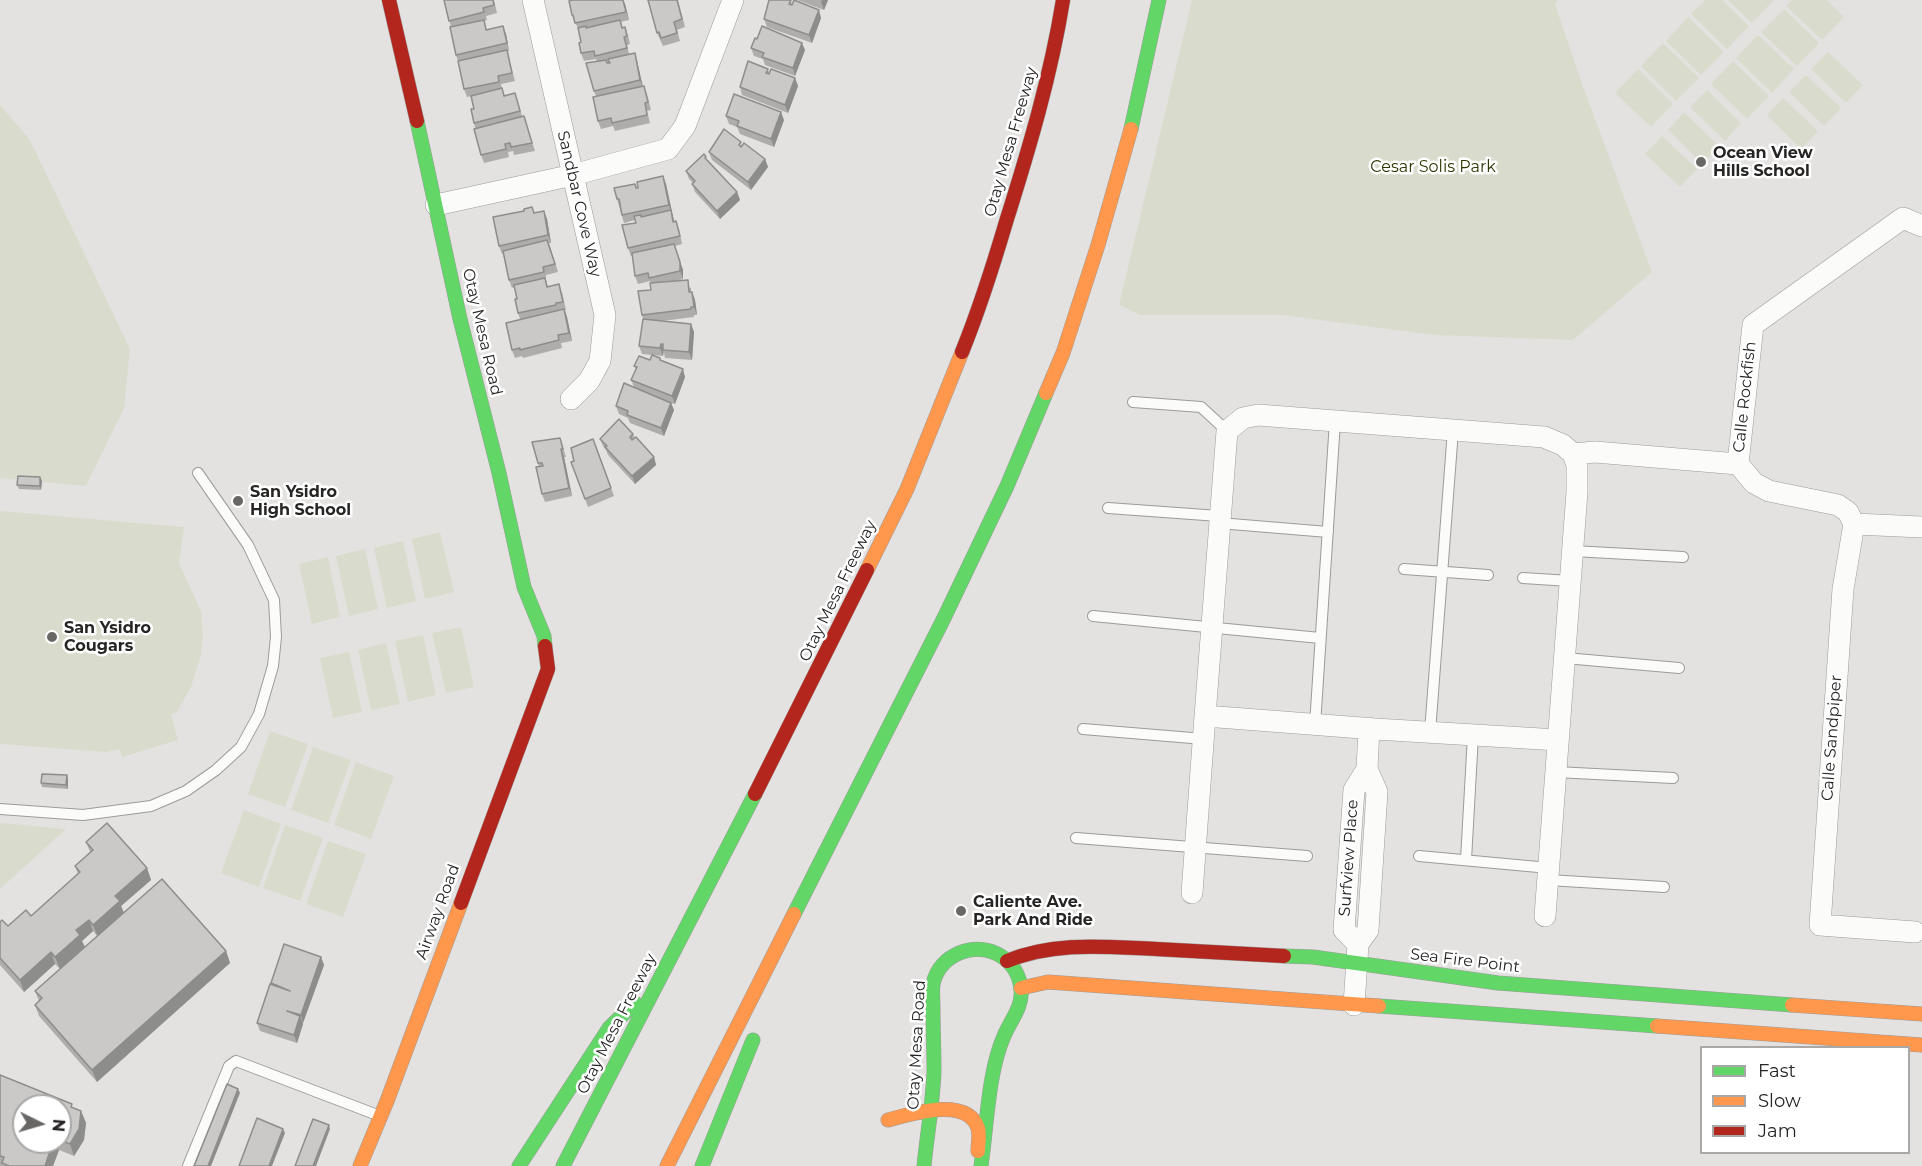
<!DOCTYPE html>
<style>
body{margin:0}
#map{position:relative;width:1922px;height:1166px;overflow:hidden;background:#e4e2e0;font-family:Montserrat,sans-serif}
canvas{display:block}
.legend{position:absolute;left:1700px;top:1046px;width:210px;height:108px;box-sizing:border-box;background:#fff;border:2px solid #a9a8a7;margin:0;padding:8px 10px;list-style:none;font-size:18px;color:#272524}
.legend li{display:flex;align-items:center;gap:12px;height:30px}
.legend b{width:30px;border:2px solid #a9a8a7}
.north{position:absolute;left:12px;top:1094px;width:60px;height:60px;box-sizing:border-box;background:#fff;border:2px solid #a9a8a7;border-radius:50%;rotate:95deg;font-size:16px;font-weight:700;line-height:24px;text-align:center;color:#272524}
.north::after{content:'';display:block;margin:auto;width:21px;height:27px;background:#696766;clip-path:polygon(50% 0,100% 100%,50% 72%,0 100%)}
</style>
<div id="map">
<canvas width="1922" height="1166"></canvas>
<ul class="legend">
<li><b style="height:8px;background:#63d668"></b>Fast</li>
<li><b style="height:8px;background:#ff974d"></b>Slow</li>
<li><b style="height:8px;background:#b3261e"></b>Jam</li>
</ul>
<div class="north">N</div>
</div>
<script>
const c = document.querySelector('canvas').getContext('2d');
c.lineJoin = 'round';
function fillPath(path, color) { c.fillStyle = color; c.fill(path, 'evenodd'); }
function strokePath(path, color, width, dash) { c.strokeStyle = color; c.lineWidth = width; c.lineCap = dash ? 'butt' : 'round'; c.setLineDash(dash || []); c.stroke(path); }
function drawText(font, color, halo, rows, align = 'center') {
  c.font = font + ' Montserrat,sans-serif'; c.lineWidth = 5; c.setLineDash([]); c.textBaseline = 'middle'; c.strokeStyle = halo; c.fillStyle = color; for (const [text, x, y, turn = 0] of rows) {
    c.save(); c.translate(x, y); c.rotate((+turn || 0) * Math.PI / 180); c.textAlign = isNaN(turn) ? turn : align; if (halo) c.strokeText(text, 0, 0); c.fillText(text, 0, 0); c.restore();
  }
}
const green = new Path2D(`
 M1192 0H1558L1555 4 1582 84 1652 272 1573 340 1434 335 1282 315H1140L1119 305Z
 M1705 0H1722L1749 26 1727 49 1691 14Z
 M1728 0H1774L1752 23Z
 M1792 0H1827L1844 17 1822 40 1786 6Z
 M1784 9 1819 43 1797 66 1761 32Z
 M1688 17 1724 52 1701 75 1666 41Z
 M1758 35 1794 69 1772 93 1736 58Z
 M1663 43 1699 78 1676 101 1641 66Z
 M1828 52 1863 85 1846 103 1811 69Z
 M1733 61 1769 96 1747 119 1711 84Z
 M1638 69 1673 104 1651 127 1615 93Z
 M1806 75 1841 108 1824 126 1789 92Z
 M1707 90 1741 123 1725 141 1690 107Z
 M1783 98 1818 131 1801 149 1767 115Z
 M0 105 30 140 130 349 124 408 86 486 0 478Z
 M1684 112 1719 146 1702 164 1668 130Z
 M1662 136 1697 169 1680 187 1645 154Z
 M0 511 184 527 179 563 201 611 203 636 201 655 191 687 177 712 171 715 178 740 122 757 120 749 106 752 0 744Z
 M440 532 454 592 425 599 412 539Z
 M403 541 416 601 387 608 374 548Z
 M365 549 378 609 349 616 336 556Z
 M328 557 340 617 312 624 299 564Z
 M461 627 474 687 446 693 432 633Z
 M423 635 436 695 408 702 395 641Z
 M386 643 400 704 371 710 358 650Z
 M349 652 362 712 333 718 320 658Z
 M270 731 308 744 285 807 248 794Z
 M313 747 351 760 328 823 291 810Z
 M356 762 394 776 371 839 334 825Z
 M244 810 281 824 259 887 221 873Z
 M0 823 66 829 0 889Z
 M285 825 323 838 300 901 263 888Z
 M328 841 366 854 343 917 306 904Z`);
const lane = new Path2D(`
 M1133 402 1201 407 1227 431
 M1108 508 1219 516
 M1219 523 1328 532
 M1573 551 1683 557
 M1404 569 1488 575
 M1523 578 1570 581
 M1093 616 1320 638
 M1565 658 1679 668
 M1315 725 1335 421
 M1083 729 1204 739
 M1430 732 1453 430
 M1556 772 1673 778
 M0 809 83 815 151 806 186 791 216 770 241 747 259 714 273 666 276 637 274 600 248 545 198 473
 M1076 838 1307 856
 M1419 856 1549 868
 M1466 860 1473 735
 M1548 880 1664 887
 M188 1166 229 1066 236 1061 380 1116`);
const street = new Path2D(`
 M533 0 605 315 600 361 589 381 571 399
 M436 205 573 175 668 149 685 126 733 0
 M1573 454 1595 452 1738 464
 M1854 524 1848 512 1838 505 1769 491 1754 483 1738 464 1753 325 1903 218 1922 226
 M1192 893 1205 716
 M1545 916 1577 492V465L1573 454 1563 445 1544 437 1258 415 1243 418 1227 431 1205 716 1375 729 1558 740
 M1915 932 1820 925 1843 589 1854 524 1922 527
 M1358 944 1344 930 1354 790 1367 769
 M1354 1005 1358 944 1368 930 1377 792 1367 769 1369 728`);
const fast = new Path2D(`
 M417 121 460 319 499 473 524 587 544 636 545 646
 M1131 129 1159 0
 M794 914 944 618 1007 486 1046 393
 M1284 956 1313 957 1498 983 1792 1005
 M1379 1006 1657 1026
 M519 1166 609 1028 635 1003
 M563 1166 755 794
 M702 1166 753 1040
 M924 1166C927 1135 933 1102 934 1071 934 1050 933 1028 933 1007 933 1000 932 991 933 984 939 954 976 940 1001 956 1013 964 1020 976 1021 990 1023 1007 1010 1021 1004 1036 988 1072 987 1126 981 1166`);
const slow = new Path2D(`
 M1046 393 1063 353 1098 245 1131 129
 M867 570 907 489 962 352
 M1021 988 1048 982 1379 1006
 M1792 1005 1922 1014
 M1657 1026 1922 1045
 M888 1120C911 1114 967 1096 978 1128 980 1135 978 1144 978 1151
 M360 1166 387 1101 461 903
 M667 1166 794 914`);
const jam = new Path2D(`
 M389 0 417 121
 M962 352C979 310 993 266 1006 222 1029 149 1051 75 1063 0
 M755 794 867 570
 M461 903 548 669 545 646
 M1007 961C1055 941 1106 947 1156 949 1199 951 1241 954 1284 956`);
const wall = new Path2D(`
 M444 0H494L497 13 486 16 487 20 484 21 487 30 506 34 509 51H507L515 81 501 84 502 89 505 96 518 101 522 116H524L535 151 514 155 513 151 508 152 509 157 484 163 481 155 474 123V109L471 96 467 97 464 89 458 61 456 55 451 27Z
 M648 0H678L685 27 677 30 680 41 663 46 657 33Z
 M791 0 792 5 821 18 812 43 767 27 764 19Z
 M797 0H828L824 10Z
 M625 4 629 20 621 22 623 28 625 27 628 35 630 44 627 45 629 54 635 53 637 61 643 86 647 94 651 110 647 111 650 123 615 131 613 126 601 129 598 121 596 96 594 91 597 61 596 59 584 61 581 53V42L579 31 572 15Z
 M751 48 805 50 795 76 765 65 763 59 754 56Z
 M768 69 769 73 795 78 798 86 788 113 742 95 740 87Z
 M726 116 784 120 774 147 740 134 737 127 729 124Z
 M742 145 765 159 768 167 751 190 712 160 709 152Z
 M708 160 737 192 740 200 720 219 695 192 692 184 693 183 689 179 686 171Z
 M663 176 666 184 672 213 674 221 679 229 682 244 675 246 683 270V279L675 281 691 288V292H692L695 300 697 315H694V317L662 321 691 324 694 332 692 360 665 358 664 353 663 356 654 355 685 377 675 404 671 403 674 410 664 436 630 423 628 418 619 414 616 406 634 387 631 380 636 369 634 366 650 360 652 355 642 354 639 346 643 319 642 315 651 290V283L650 281 638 284 635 276 633 256H631L628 248 636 223 635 220 624 223 617 199 636 188Z
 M532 207 534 213 544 211 547 219 551 243H549L558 272 546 275V280L548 287 562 292 566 310H565L567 317 572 341 561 343 562 348 523 358 522 356 515 358 512 350 520 319 518 313 517 299 515 287 512 288 509 280 503 253 502 254 499 246 524 211Z
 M633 434 635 438 654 457 656 465 635 484 608 455 606 450 603 446 600 439Z
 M560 438 566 457H564L572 496 545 502 542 494 539 467 532 442Z
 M593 439 614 496 588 507 571 462 574 461Z
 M40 477 42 481 41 490 19 489 17 485Z
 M67 775 68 779V789L42 787 41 783Z
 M86 842 147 868 151 880 121 906 124 913 226 951 230 963 97 1082 39 1016 35 1005 39 1001 35 991 97 936 93 931 82 941 85 947 60 969 55 964 24 992 0 965V922L8 926 31 916 78 874 75 866 90 852Z
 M321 957 324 965 303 1023V1024L297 1043 260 1031 257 1023 271 984V983Z
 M0 1075 81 1111 86 1123 84 1140 74 1156 59 1150 53 1166H0ZM60 1106V1142H24Z`);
const shadedWall = new Path2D(`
 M623 0 625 4 629 20 626 12Z
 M822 0H828L824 10 821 2Z
 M819 10 821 18 812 43 809 35Z
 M503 26 506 34 509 51 507 43Z
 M802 43 805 50 795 76 793 68Z
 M635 53 637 61 643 88 640 80Z
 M795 78 798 86 788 113 785 105Z
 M781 112 784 120 774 147 771 139Z
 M765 159 768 167 751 190 748 182Z
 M663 176 666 184 676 230 669 205Z
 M737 192 740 200 720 219 717 211Z
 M544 211 547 219 551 243 548 235Z
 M674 244 683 270V279L680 271Z
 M692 292 695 300 697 315 694 307Z
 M564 309 567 317 572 341 569 333Z
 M691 324 694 332 692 360 689 352Z
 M661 344 663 350V356L660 348Z
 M683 369 685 377 675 404 672 396Z
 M671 403 674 410 664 436 661 428Z
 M561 449 564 457 572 496 569 488Z
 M654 457 656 465 635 484 632 476Z
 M40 477 42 481 41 490 40 486Z
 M67 775 68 779V789L66 785Z
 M147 868 151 880 121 906 124 913 98 937 93 925 115 896Z
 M89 920 93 931 82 941 85 947 60 969 55 957 76 930Z
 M226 951 230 963 97 1082 92 1070Z
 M51 952 55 964 24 992 20 980Z
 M321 957 324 965 303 1023 301 1015Z
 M300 1016 303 1024 297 1043 294 1035Z
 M238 1089 240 1093 211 1166H208Z
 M81 1111 86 1123 84 1140 74 1156 70 1144Z
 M329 1125 330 1129 316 1166H313Z
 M283 1129 285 1133 272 1166H269Z
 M53 1142H56L59 1150 53 1166H45Z`);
const building = new Path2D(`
 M444 0H493L494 5 483 8 484 12 449 21Z
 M572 0H623L626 12 575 23 573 15H572L569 1Z
 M648 0H677L682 19 674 22 677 33 661 38 659 32 657 33Z
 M769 0H791L789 4 792 5 794 0 819 10 809 35 764 19Z
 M484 20 486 30 503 26 507 43 456 55 450 27Z
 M620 20 622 28 625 27 627 36 624 37 627 48 595 56 594 51 581 53 579 43 581 42 578 28 586 26V28Z
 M762 26 802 43 793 68 762 57 764 53 751 48 755 38 757 39Z
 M507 50 512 73 498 76 499 82 464 89 458 61Z
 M635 53 640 80 594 91 586 63 606 60 607 63H610L608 59Z
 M748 61 768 69 766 73 769 74 771 69 795 78 785 105 740 87Z
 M644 86 648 102 645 103 647 115 612 123 611 118 598 121 593 97Z
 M502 88 504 96 515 93 520 111 474 123 471 109H474L471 96Z
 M734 94 781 112 771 139 737 126 739 121 726 116Z
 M524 116 532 143 511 147 510 143 505 144 506 149 481 155 474 129Z
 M724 129 741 142 739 145 741 147 744 143 765 159 748 182 709 152Z
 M704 154 706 157 705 158 737 192 717 211 692 184 695 181 686 171Z
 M663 176 669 205 622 215 619 199H617L614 188 635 184 636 188H638L637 182Z
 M532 207 534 213 544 211 548 235 499 246 493 217 524 211V209Z
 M671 210 673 222 676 221 680 236 628 248 622 225 636 223 634 216 641 215V217Z
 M547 240 555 264 543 267 544 272 509 280 503 251Z
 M674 244 680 262V271L649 278 648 273 635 276 632 253Z
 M545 278 547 287 559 284 563 302 556 303V305L518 313 515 299H517L514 285Z
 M688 280 689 292H692L694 307H691V309L642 315 638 291 651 290 650 283Z
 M564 309 569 333 558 335 559 340 520 350V348L512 350 506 323Z
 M643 319 691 324 689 352 663 350V344H661L660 348 639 346Z
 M652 355 660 358V360L683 369 672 396 631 380 637 367 634 366 639 356 650 360Z
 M624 383 671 403 661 428 627 415 628 411 616 406Z
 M619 419 633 434 630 437 632 440 636 437 654 457 632 476 605 447 607 446 600 439Z
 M560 438 563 449H561L569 488 542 494 536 467 543 466 542 463H538L532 442Z
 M593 439 611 488 585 499 571 462 574 461 571 448Z
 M18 476 40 477V486L17 485Z
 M42 774 67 775 66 785 41 783Z
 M107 823 147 868 115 896 120 901 93 925 89 920 76 930 80 935 55 957 51 952 20 980 0 958V922L2 920 8 926 26 910 31 916 80 872 75 866 93 850 86 842Z
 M162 879 226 951 92 1070 35 1005 42 998 35 991Z
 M284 944 321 957 301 1015 287 1011 300 1016 294 1035 257 1023 270 984 290 991 271 983Z
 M0 1075 72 1104 71 1107 81 1111 79 1129 70 1144 60 1140V1106H24V1142H53L45 1166H9L2 1163 4 1157 0 1156Z
 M227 1084 238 1089 208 1166H194Z
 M257 1118 283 1129 269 1166H239Z
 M313 1119 329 1125 313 1166H295Z`);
const markers = [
 [1701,162,6,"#696766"],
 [238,501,6,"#696766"],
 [52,637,6,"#696766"],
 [961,911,6,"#696766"]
];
const streetNames = [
 ["Otay Mesa Freeway",1011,142,-74],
 ["Sandbar Cove Way",579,204,77],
 ["Otay Mesa Road",482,332,77],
 ["Calle Rockfish",1745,397,-84],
 ["Otay Mesa Freeway",838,591,-64],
 ["Calle Sandpiper",1832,738,-86],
 ["Surfview Place",1349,858,-86],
 ["Airway Road",438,912,-70],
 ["Sea Fire Point",1465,961,7],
 ["Otay Mesa Freeway",617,1024,-63],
 ["Otay Mesa Road",917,1045,-87]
];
const poiNames = [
 ["Ocean View",1713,153],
 ["Hills School",1713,171],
 ["San Ysidro",250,492],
 ["High School",250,510],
 ["San Ysidro",64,628],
 ["Cougars",64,646],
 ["Caliente Ave.",973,902],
 ["Park And Ride",973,920]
];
const parkNames = [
 ["Cesar Solis Park",1433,167]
];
fillPath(green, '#d9dccd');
strokePath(lane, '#9c9b9a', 12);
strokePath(street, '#9c9b9a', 22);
strokePath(fast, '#9c9b9a', 15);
strokePath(slow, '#9c9b9a', 15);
strokePath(jam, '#9c9b9a', 15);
strokePath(lane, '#fbfbfa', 10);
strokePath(street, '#fbfbfa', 21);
strokePath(fast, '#63d668', 14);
strokePath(slow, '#ff974d', 14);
strokePath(jam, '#b3261e', 14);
fillPath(wall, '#aeadac');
fillPath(shadedWall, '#8d8d8c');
fillPath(building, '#cac9c8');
strokePath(building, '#8d8d8c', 1.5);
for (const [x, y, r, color] of markers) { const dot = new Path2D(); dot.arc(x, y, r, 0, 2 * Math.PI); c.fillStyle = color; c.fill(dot); strokePath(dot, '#fff', 2); }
drawText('16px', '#272524', '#fff', streetNames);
drawText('bold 16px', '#272524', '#fff', poiNames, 'left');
drawText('16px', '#2d3702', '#fff', parkNames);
</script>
